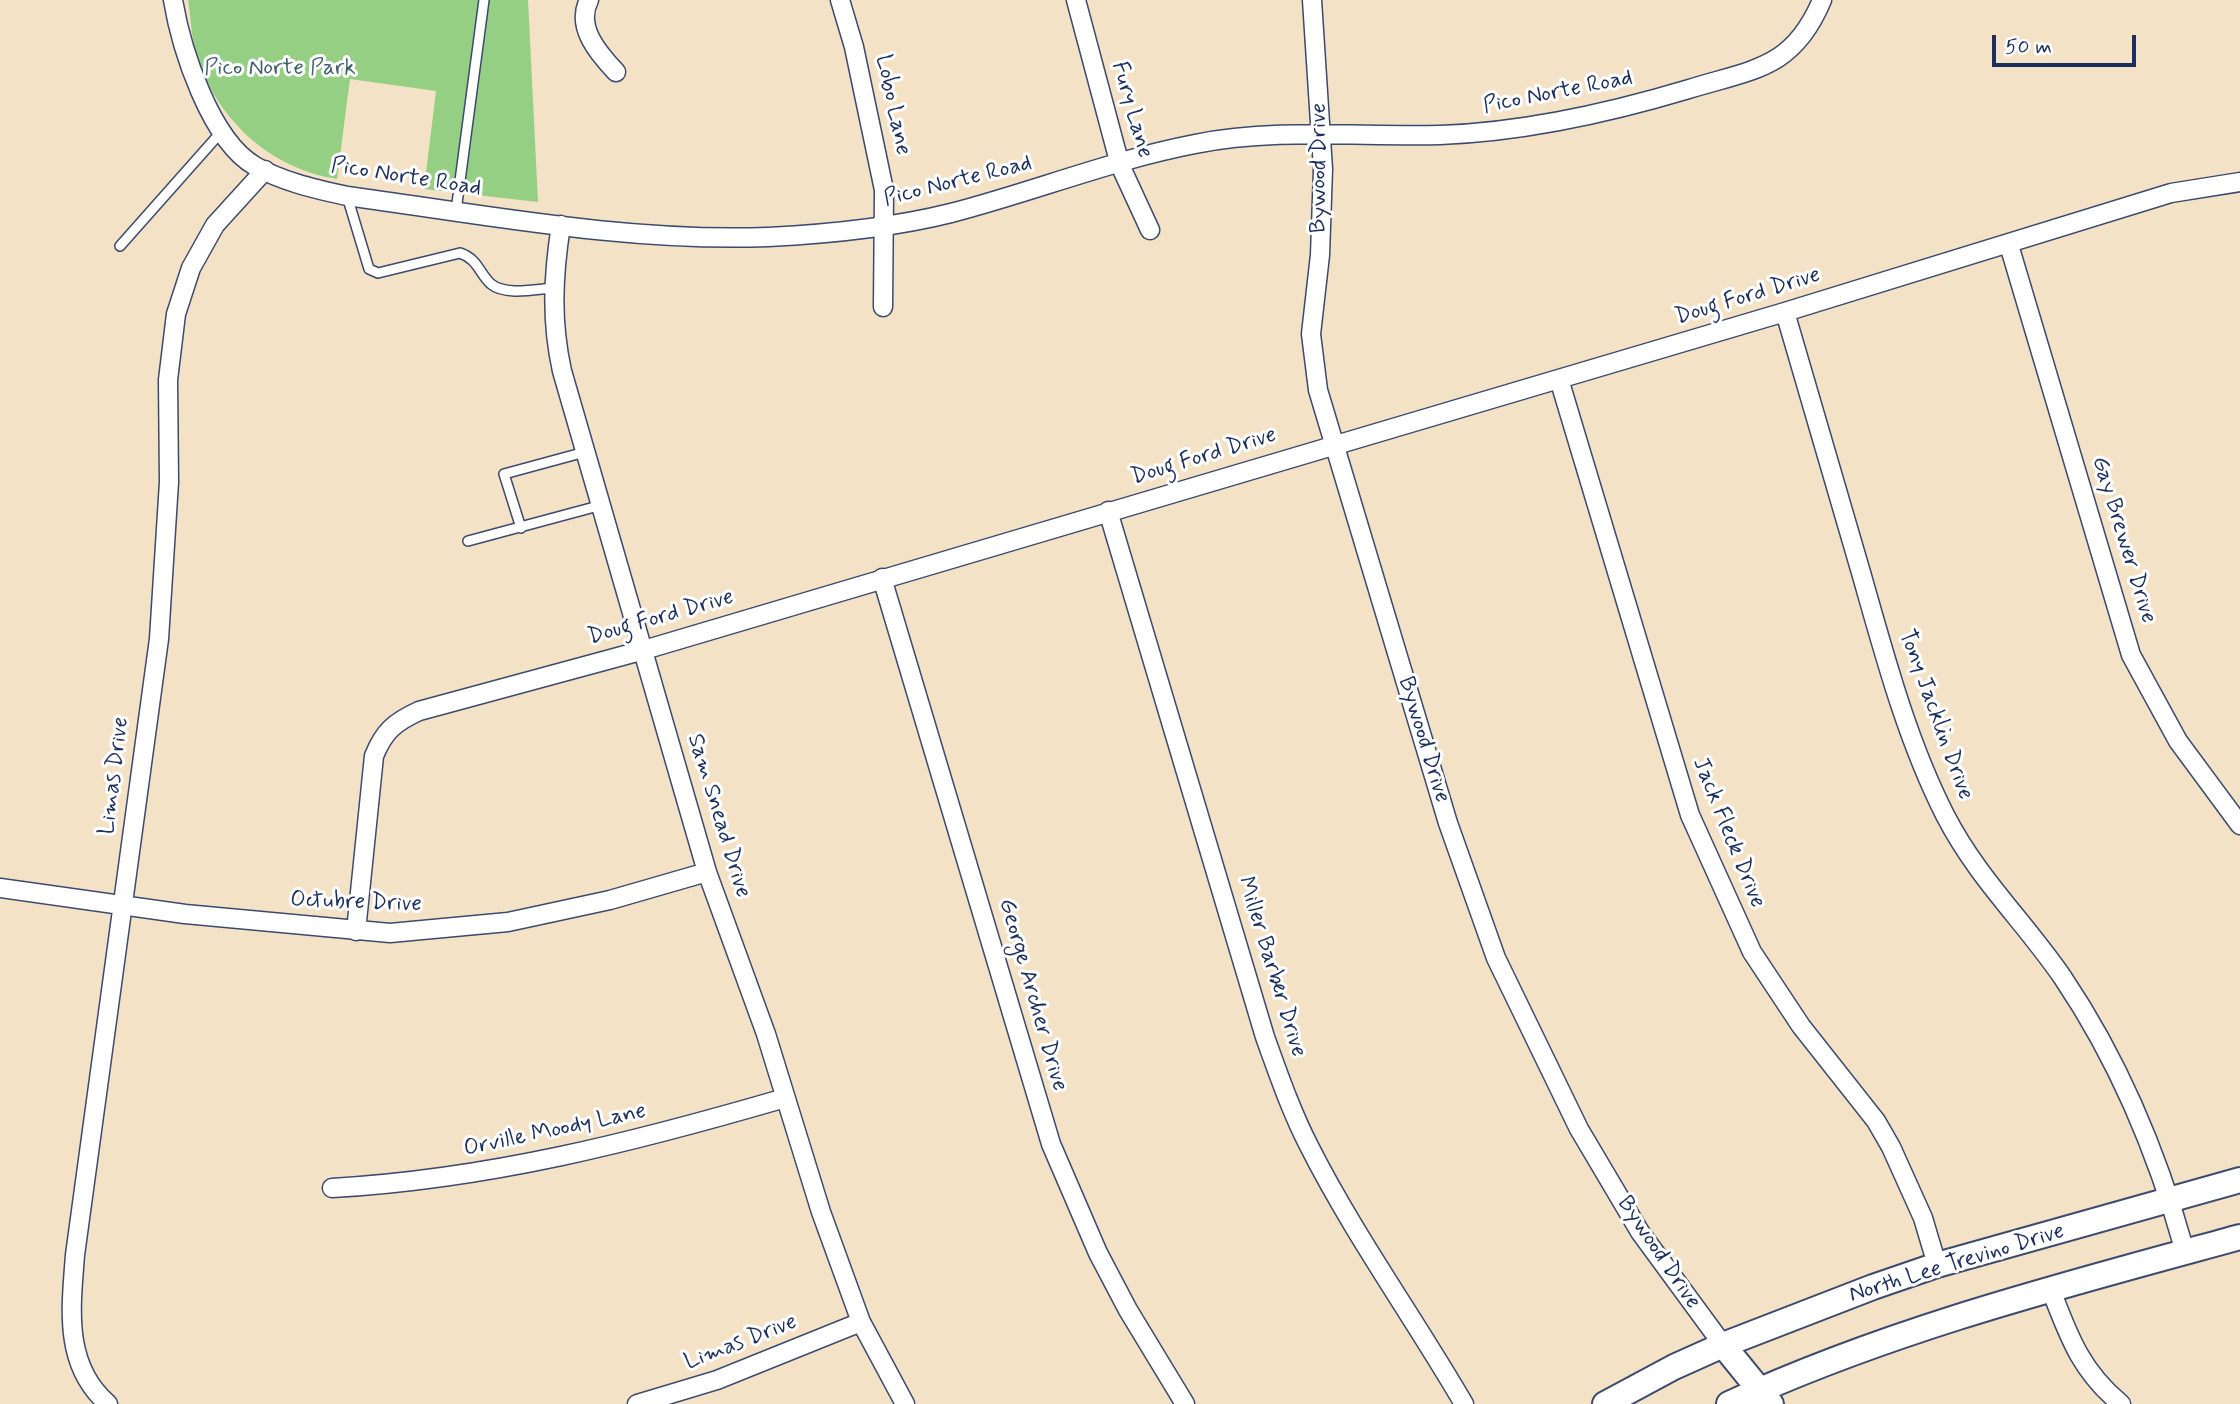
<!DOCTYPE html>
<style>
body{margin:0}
#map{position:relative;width:2240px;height:1404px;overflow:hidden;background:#f4e2c7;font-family:Mynerve,sans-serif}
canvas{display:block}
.scale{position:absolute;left:1992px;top:35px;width:144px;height:32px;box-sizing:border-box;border:4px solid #1b2f5e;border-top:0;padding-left:9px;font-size:21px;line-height:24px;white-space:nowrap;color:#1b2f5e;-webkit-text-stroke:5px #fff;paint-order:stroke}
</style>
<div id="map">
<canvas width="2240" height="1404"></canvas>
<div class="scale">50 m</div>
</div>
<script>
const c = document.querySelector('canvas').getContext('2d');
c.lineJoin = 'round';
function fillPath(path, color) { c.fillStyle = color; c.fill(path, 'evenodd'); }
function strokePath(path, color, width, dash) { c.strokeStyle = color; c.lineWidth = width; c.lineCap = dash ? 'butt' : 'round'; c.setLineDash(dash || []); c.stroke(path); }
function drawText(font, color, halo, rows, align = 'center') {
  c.font = font + ' Mynerve,sans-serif'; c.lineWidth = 6; c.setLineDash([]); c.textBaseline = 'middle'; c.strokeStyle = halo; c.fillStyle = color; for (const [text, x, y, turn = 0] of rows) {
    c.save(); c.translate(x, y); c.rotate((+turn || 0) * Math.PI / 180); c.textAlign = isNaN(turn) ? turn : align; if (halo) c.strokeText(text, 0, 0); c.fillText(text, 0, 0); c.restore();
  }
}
const green = new Path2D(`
 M188 0H528L538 202 424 189 436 91 350 79 337 179C269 168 216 119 196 53 191 37 191 17 188 0Z`);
const lane = new Path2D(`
 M347 196 369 269 378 273 460 253C478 259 479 273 491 284 505 296 537 289 553 288
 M456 211 484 0
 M120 246 222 131
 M521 528 504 474 585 452
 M468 541 602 505`);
const street = new Path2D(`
 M173 0C181 48 210 140 255 166 283 182 316 189 347 196 487 215 627 242 768 237 829 234 891 228 951 213 1032 192 1112 160 1195 144 1275 128 1359 137 1440 135 1525 132 1609 113 1689 89 1754 69 1793 69 1822 0
 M589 0C575 27 599 54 616 72
 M840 0 854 47 884 190 883 307
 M1076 0 1120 165 1150 230
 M1312 0 1323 169 1320 255 1311 334 1318 390 1448 823 1496 958 1579 1129 1640 1232 1723 1345
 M561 225C553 276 551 321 562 371L707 872 766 1034 821 1212 861 1322 905 1404
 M2009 245 2131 655 2178 741 2240 825
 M1785 312C1810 400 1836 488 1862 576 1885 657 1907 740 1945 815 1978 879 2024 921 2063 978 2119 1061 2158 1155 2185 1252
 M1559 379 1690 815 1752 952 1801 1026 1876 1121 1891 1147 1923 1218 1937 1265
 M1108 511 1265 1037C1278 1073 1291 1111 1309 1146 1354 1235 1414 1318 1464 1404
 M882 578 1051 1144 1098 1253 1128 1310 1185 1404
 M0 888 185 914 390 933 508 922 610 900 707 872
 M356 931 374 756C384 731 395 722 419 711L644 650 1785 312 2171 193 2240 182
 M332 1188C489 1179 634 1142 785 1098
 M2051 1290C2069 1337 2081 1371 2121 1404
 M108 1404C63 1365 71 1308 75 1255L159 639 169 482 168 380 176 314 191 268 215 225 265 170
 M637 1404 717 1380 861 1322`);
const secondary = new Path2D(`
 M1723 1345 1771 1404
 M1605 1404 1674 1367 1723 1345 1873 1287 1937 1265 2240 1180
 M1729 1404C1891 1329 2068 1284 2240 1237`);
const parkNames = [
 ["Pico Norte Park",280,69]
];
const streetNames = [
 ["Pico Norte Road",1558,93,-11],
 ["Lobo Lane",892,105,78],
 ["Fury Lane",1131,110,74],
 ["Bywood Drive",1320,168,-90],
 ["Pico Norte Road",406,178,9],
 ["Pico Norte Road",958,182,-14],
 ["Doug Ford Drive",1748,297,-17],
 ["Doug Ford Drive",1204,457,-17],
 ["Gay Brewer Drive",2123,540,73],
 ["Doug Ford Drive",661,618,-16],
 ["Tony Jacklin Drive",1935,715,70],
 ["Bywood Drive",1423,740,73],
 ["Limas Drive",115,776,-83],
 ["Sam Snead Drive",718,816,73],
 ["Jack Fleck Drive",1728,833,68],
 ["Octubre Drive",356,903,2],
 ["Miller Barber Drive",1271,967,73],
 ["George Archer Drive",1032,995,74],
 ["Orville Moody Lane",555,1131,-12],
 ["Bywood Drive",1658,1253,56],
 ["North Lee Trevino Drive",1957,1264,-17],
 ["Limas Drive",741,1343,-21]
];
fillPath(green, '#94cf84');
strokePath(lane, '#3c4a6e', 12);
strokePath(street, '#3c4a6e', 21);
strokePath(secondary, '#3c4a6e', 28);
strokePath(lane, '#fff', 9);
strokePath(street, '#fff', 18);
strokePath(secondary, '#fff', 24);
drawText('23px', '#3f5f69', '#fff', parkNames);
drawText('23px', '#1b2f5e', '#fff', streetNames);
</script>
